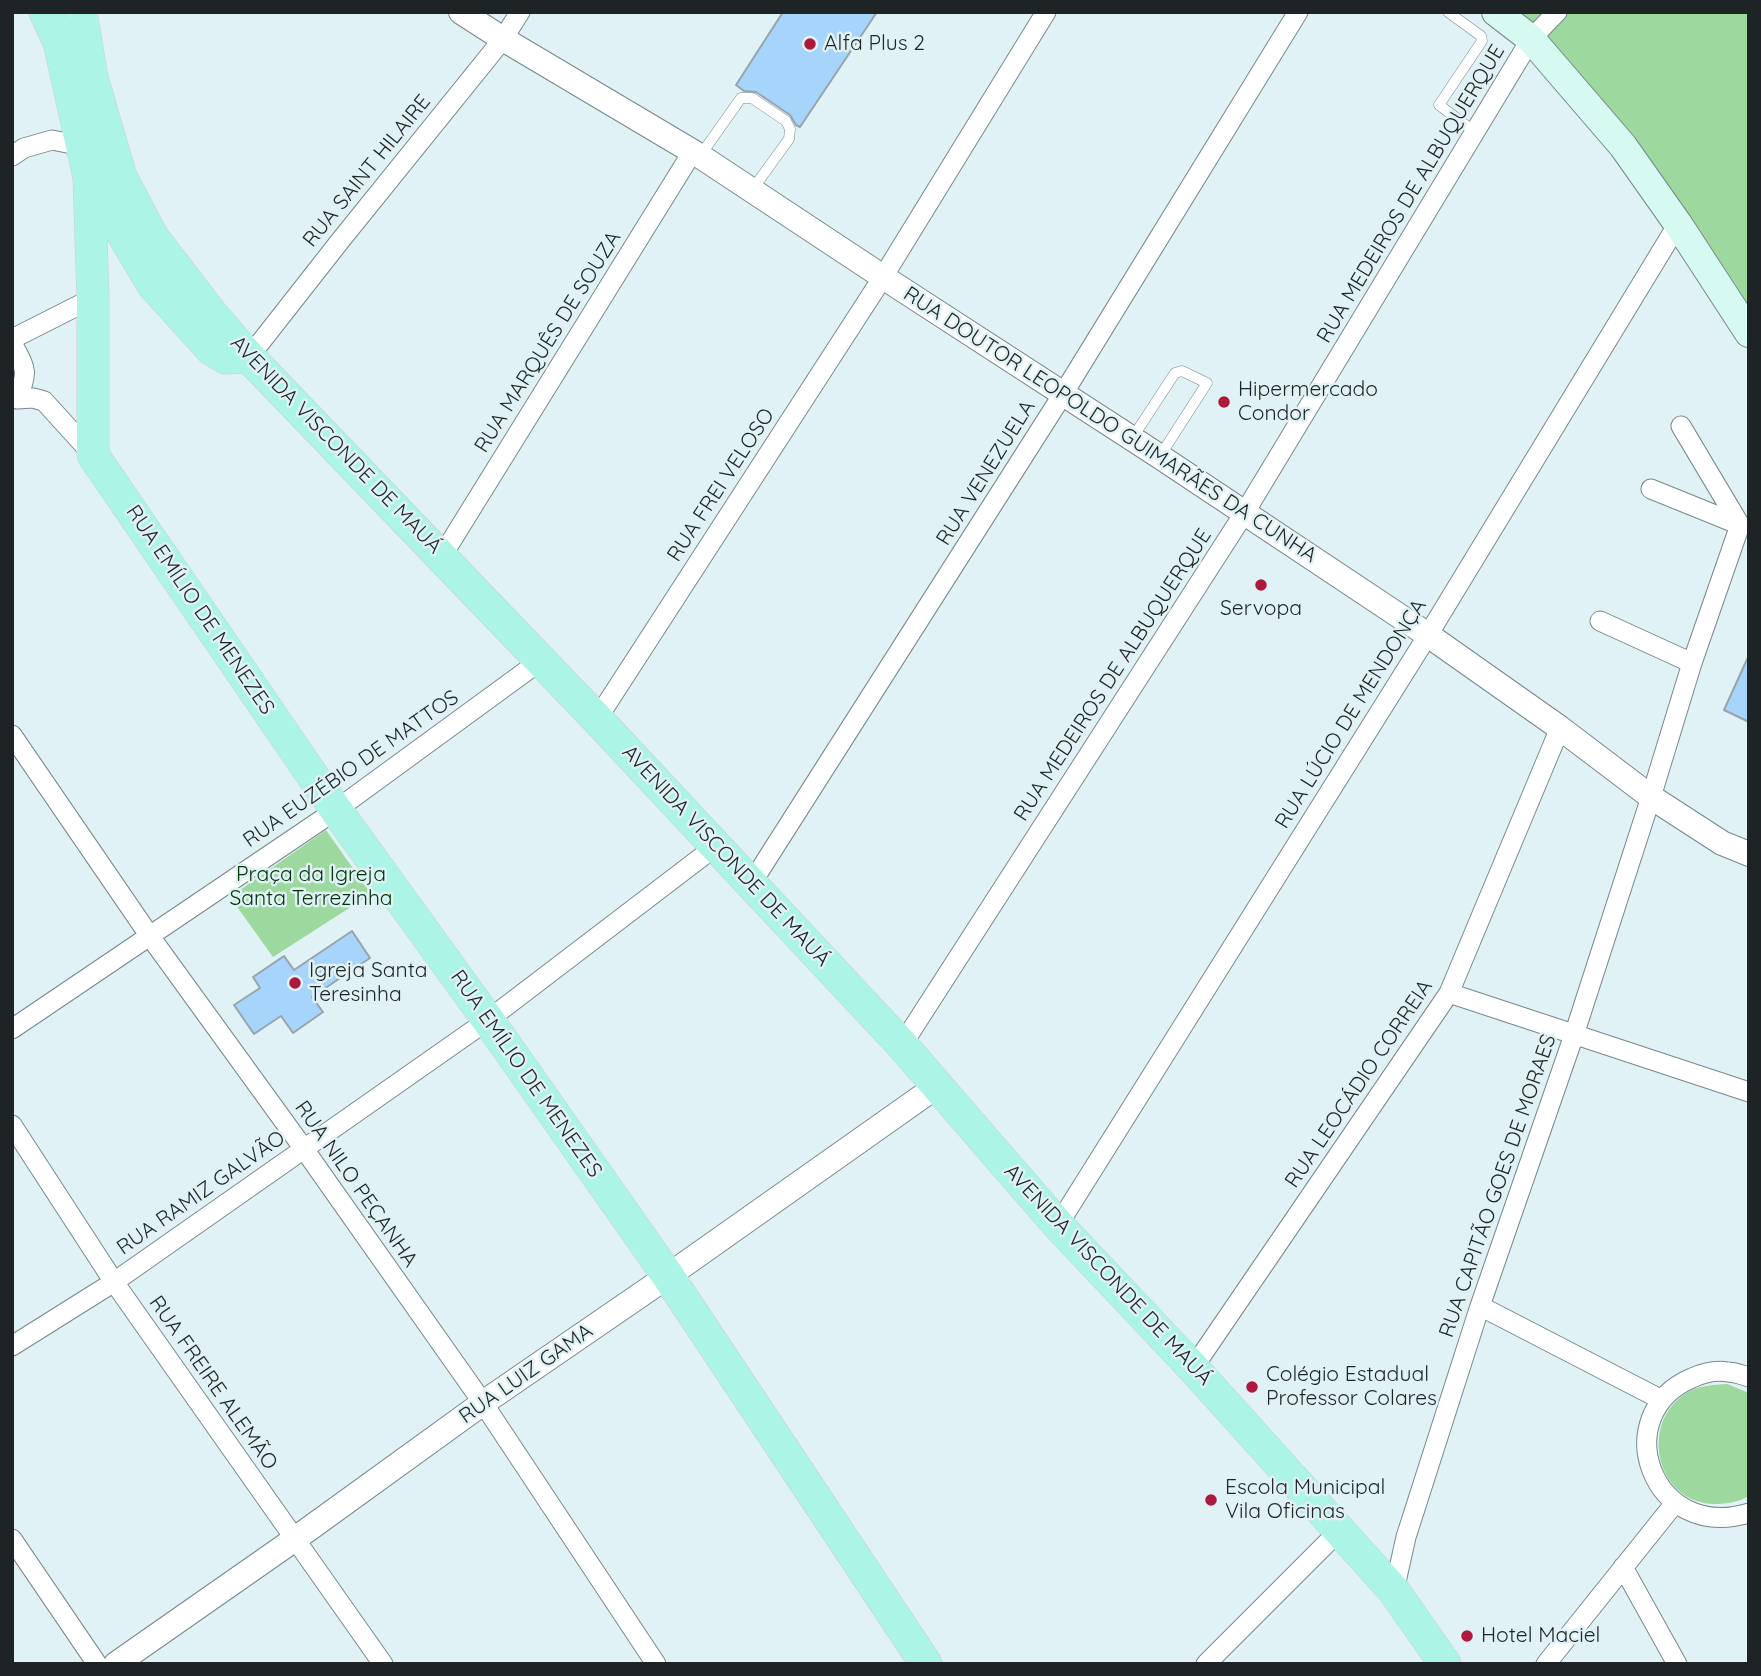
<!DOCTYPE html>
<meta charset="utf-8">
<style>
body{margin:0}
#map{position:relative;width:1761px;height:1676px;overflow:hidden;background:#e0f2f6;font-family:Quicksand,sans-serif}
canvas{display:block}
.frame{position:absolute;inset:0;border:14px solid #1e2425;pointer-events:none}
</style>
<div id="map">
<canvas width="1761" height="1676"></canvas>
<div class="frame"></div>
</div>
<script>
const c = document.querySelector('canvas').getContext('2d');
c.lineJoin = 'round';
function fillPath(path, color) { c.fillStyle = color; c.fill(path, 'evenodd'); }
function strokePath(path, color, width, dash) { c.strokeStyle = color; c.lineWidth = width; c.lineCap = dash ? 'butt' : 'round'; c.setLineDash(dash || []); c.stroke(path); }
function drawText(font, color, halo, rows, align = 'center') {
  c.font = font + ' Quicksand,sans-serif'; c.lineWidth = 5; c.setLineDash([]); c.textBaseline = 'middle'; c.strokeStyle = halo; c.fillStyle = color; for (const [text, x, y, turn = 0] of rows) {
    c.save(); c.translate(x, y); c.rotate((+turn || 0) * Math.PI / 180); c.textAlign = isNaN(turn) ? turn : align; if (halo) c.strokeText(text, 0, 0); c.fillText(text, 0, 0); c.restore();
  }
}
const green = new Path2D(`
 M1508 12H1749V317Z
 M326 830 371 894 273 957 230 897Z
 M1727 1384 1749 1393V1496C1737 1503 1725 1504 1712 1504 1653 1500 1639 1418 1690 1391 1702 1385 1714 1385 1727 1384Z`);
const building = new Path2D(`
 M783 12H877L800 127 796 125 790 115 756 92 744 91 736 85Z
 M1749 655V722L1724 710Z
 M352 931 370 958 312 997 323 1012 293 1033 281 1016 254 1034 234 1005 260 988 253 977 284 956 294 970Z`);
const service = new Path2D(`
 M1448 12 1481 36 1482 41 1439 105 1475 132
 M700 156 741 98H752L786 121 790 129 789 139 752 190
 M1133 437 1175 373 1182 371 1207 383 1160 456`);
const minor = new Path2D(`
 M12 156 24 148 52 140 82 146
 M12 339 93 298
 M12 343C26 369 29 371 17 399
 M249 357 340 241 503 39 520 12
 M17 399 33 398 44 401 93 455
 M1681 426 1740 525 1692 663
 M1651 489 1740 525
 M442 556 693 151
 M597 719 883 277 1046 12
 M12 735 149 935 304 1149 483 1403 656 1664
 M751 884 1063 394 1298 12
 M1449 993 1749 1092
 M12 1029 336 810 540 661
 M902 1045 1245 512 1531 39 1557 12
 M12 1125 114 1282 383 1664
 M1058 1225 1428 635 1678 224
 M1480 1306 1662 1400
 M12 1346 114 1282 488 1020 716 846
 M1193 1368 1449 993 1560 728
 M1749 1377C1742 1375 1735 1372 1728 1372 1716 1370 1703 1373 1692 1378 1607 1414 1651 1543 1749 1513
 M12 1539 97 1664
 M1623 1567 1677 1664
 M1394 1591 1406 1537 1480 1306 1574 1035 1651 797 1692 663 1600 621
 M1206 1664 1340 1530
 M1546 1664 1675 1503`);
const tertiary = new Path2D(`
 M461 12 503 39 700 156 883 277 1159 456 1428 635 1560 728 1651 797 1722 843 1749 854
 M116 1664 295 1539 483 1403 668 1276 937 1086`);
const secondary = new Path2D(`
 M1496 12 1531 39 1623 146 1678 224 1749 333`);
const primary = new Path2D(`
 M45 12 59 42 89 177 93 298V455L336 810 488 1020 668 1276 926 1664
 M81 12 92 78 121 177 152 236 211 313 249 357 597 719 902 1045 1058 1225 1193 1368 1394 1591 1445 1664
 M90 179 153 285 211 349 226 358 249 357`);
const markers = [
 [810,44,7,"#ad193c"],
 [1224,402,7,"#ad193c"],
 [1261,585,7,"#ad193c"],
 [295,983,7,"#ad193c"],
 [1252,1387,7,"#ad193c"],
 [1211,1500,7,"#ad193c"],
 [1467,1636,7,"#ad193c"]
];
const poiNames = [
 ["Alfa Plus 2",824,44],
 ["Hipermercado",1238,390],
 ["Condor",1238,414],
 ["Servopa",1261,609,"center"],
 ["Igreja Santa",309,971],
 ["Teresinha",309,995],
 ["Colégio Estadual",1266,1375],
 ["Professor Colares",1266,1399],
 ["Escola Municipal",1225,1488],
 ["Vila Oficinas",1225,1512],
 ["Hotel Maciel",1481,1636]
];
const streetNames = [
 ["RUA SAINT HILAIRE",367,171,-51],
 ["RUA MEDEIROS DE ALBUQUERQUE",1411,194,-59],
 ["RUA MARQUÊS DE SOUZA",548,342,-58],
 ["RUA DOUTOR LEOPOLDO GUIMARÃES DA CUNHA",1110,425,33],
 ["AVENIDA VISCONDE DE MAUÁ",336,445,46],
 ["RUA VENEZUELA",986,473,-58],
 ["RUA FREI VELOSO",721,485,-57],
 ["RUA EMÍLIO DE MENEZES",200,610,56],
 ["RUA MEDEIROS DE ALBUQUERQUE",1113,675,-57],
 ["RUA LÚCIO DE MENDONÇA",1351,714,-58],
 ["RUA EUZÉBIO DE MATTOS",351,769,-35],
 ["AVENIDA VISCONDE DE MAUÁ",726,856,47],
 ["RUA EMÍLIO DE MENEZES",526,1074,55],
 ["RUA LEOCÁDIO CORREIA",1359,1084,-56],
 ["RUA NILO PEÇANHA",356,1184,55],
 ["RUA CAPITÃO GOES DE MORAES",1498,1186,-71],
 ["RUA RAMIZ GALVÃO",201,1193,-35],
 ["AVENIDA VISCONDE DE MAUÁ",1108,1275,47],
 ["RUA LUIZ GAMA",526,1374,-35],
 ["RUA FREIRE ALEMÃO",213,1383,55]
];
const parkNames = [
 ["Praça da Igreja",311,875],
 ["Santa Terrezinha",311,899]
];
fillPath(green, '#9dd89f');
fillPath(building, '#a7d4fa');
strokePath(building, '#98a3ad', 2);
strokePath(service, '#78888c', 11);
strokePath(minor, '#78888c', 21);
strokePath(tertiary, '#78888c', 26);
strokePath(secondary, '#78888c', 30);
strokePath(primary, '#cecfcf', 33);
strokePath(service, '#fff', 10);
strokePath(minor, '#fff', 19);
strokePath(tertiary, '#fff', 24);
strokePath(secondary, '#d6faf2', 28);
strokePath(primary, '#acf4e5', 32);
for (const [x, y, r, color] of markers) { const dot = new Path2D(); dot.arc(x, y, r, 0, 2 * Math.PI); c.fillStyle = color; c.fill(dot); strokePath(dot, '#e0f2f6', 2.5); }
drawText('21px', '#1e2425', '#e0f2f6', poiNames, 'left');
drawText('21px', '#1e2425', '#e0f2f6', streetNames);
drawText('21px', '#003408', '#e0f2f6', parkNames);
</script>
